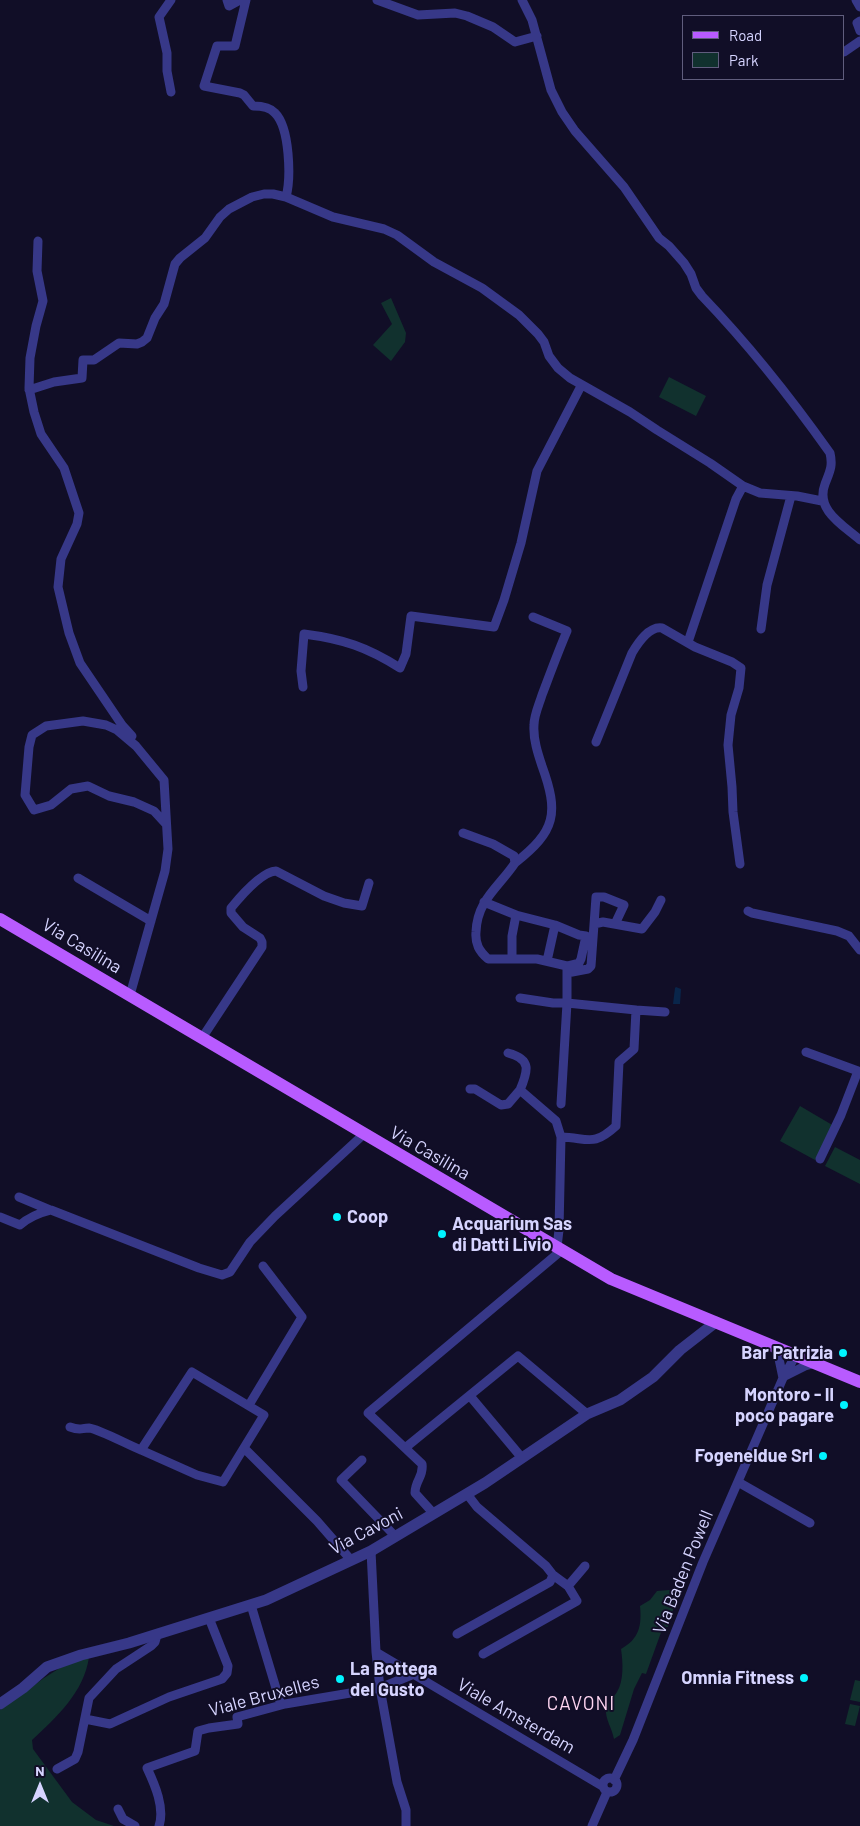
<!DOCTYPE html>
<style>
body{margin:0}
#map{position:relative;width:860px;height:1826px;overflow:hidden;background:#110e27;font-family:Barlow,sans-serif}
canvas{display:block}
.legend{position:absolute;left:682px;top:15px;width:162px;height:65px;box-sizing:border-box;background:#110e27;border:1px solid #605d7d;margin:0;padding:6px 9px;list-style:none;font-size:15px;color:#d6d4ff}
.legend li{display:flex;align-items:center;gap:10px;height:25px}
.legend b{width:25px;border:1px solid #605d7d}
.north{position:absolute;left:15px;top:1761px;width:50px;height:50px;-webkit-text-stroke:4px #110e27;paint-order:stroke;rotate:0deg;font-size:14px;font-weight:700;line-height:20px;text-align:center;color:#d6d4ff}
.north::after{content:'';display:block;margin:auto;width:18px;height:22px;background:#d6d4ff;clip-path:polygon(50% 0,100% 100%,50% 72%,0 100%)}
</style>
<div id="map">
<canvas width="860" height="1826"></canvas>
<ul class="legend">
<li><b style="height:6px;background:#b85bff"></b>Road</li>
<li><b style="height:14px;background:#11312e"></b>Park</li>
</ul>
<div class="north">N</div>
</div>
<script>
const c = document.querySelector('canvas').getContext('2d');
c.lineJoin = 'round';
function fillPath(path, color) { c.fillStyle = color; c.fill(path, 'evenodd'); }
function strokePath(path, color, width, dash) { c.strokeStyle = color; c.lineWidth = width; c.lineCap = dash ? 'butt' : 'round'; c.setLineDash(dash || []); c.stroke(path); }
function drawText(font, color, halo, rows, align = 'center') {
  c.font = font + ' Barlow,sans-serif'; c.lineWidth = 4; c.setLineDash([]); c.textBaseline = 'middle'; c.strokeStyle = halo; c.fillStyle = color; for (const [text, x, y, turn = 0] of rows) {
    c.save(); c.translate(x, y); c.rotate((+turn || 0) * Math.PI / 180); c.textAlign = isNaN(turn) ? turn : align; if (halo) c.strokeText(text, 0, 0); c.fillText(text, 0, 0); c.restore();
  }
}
const green = new Path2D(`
 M391 298 406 333 405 342 391 361 373 345 392 324 381 303Z
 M669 377 706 396 696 416 659 397Z
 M800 1106 834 1126 815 1160 780 1141Z
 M835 1147 860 1160V1184L825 1166Z
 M669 1590 678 1593 668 1627H663L646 1674 642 1673 634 1689 620 1735 614 1739C612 1728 605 1719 606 1709 608 1700 613 1699 617 1692 624 1681 623 1662 621 1649 639 1639 642 1626 640 1606L650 1600 657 1591Z
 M89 1657C84 1692 57 1717 32 1740L33 1749 72 1802 96 1820 114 1826H0V1710L44 1678 63 1666Z
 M855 1680 860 1681V1702L850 1700Z
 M850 1704 860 1706 855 1726 845 1724Z`);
const water = new Path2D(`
 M676 987 681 989 680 1004H673L675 988Z`);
const minor = new Path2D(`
 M227 0 229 6 240 0
 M246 0 235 46H217L204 86 240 93 244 95 253 106C260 106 270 107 275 113 290 128 291 178 286 197
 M377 0 418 15 455 13 467 16 493 27 515 42 537 36
 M522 0 532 20 551 90 562 112 575 131 624 187 659 238 669 246 684 263 691 274 696 288 702 296C749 345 791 398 830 453 833 466 830 471 825 484 815 510 843 525 860 540
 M856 0 860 7
 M860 21 857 23 860 31
 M844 52 860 41
 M171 92 167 71V53L159 17 171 0
 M38 241 37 271 43 301 36 326 30 358 29 388 34 412 41 434 64 468 79 513 77 524 61 559 58 587 69 633 80 663 122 725 132 736
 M29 390 54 382 82 378 83 360H94L119 343 137 344 142 342 147 338 155 318 164 304 175 264 180 258 205 238 220 217 229 209 252 197 264 194H273L286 197 333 217 384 229 397 235 434 262 482 288 519 315 538 334 544 342 549 356 558 368 570 378 630 412 657 430 710 463 743 486 760 493 797 496 822 501
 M761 629 767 585 791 496
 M688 642 736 499 743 486
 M303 687 301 671 304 634C343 639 367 647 400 668L406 654 411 616 494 627 504 600 521 543 537 471 581 386
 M596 742 632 653C638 643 649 626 662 628L695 647 732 662 741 668 739 688 731 715 728 745 732 787 733 812 740 864
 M463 833 493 844 514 856 515 863C499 887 477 900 476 932 475 944 479 951 488 959H537L567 966V1003L636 1010 634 1049 619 1062 616 1126C593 1147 589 1138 561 1137L559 1230 557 1247
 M515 863C556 831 559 813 542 766 538 754 533 739 534 725 534 715 539 705 542 695 550 674 558 652 567 631L533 617
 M78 878 151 921
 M484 902 516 915 512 936V959
 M748 911 752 913 837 931 849 936 860 950
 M516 915 555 925 547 961
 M594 924 603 922 642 929 655 912 661 900
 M555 925 579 935 586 936 581 959 579 963 567 966
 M567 973 588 969 591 966 596 897H604L624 905 615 924
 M130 995 165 871 168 849 164 780 136 746 117 730 106 725 83 721 46 726 32 735 29 747 25 795 34 810 51 805 71 789 88 786 109 796 134 802 154 811 166 824
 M520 998 553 1003H567L561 1104
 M636 1010 665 1012
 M202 1038 262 947V942L260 938 243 927 231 913V908C240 897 261 872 276 871L324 896 344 903 362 906 369 883
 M806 1052 858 1071 841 1115 820 1159
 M508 1053C532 1059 528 1071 520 1090L556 1121 561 1137
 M470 1089H475L501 1105 508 1104 520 1090
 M19 1197 50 1210
 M0 1217 20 1225C29 1217 39 1213 51 1210L199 1268 222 1275 230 1272 250 1242 275 1216 364 1134
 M772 1345 778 1354 783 1378
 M192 1372 264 1415 223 1482 197 1475 141 1450Z
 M785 1376 805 1366 816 1363
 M470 1396 522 1458
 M249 1405 302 1317 263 1266
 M70 1427C81 1431 81 1428 89 1428 99 1429 130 1446 141 1450
 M244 1448 317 1521 351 1560
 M405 1448 518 1356 587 1414
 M362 1460 341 1480 395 1536
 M738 1482 810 1523
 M434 1514 415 1493C415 1480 424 1477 422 1464L368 1413 562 1250
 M371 1551 376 1652 602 1786
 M568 1586 585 1566
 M251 1605 281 1705
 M457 1634 550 1582 553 1575 546 1566 477 1507 467 1494
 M376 1652 380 1688 397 1782 406 1810V1826
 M483 1654 577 1601 568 1586 553 1575
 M85 1719 110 1724 169 1697 222 1679 227 1673 228 1666 209 1618
 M57 1769 75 1759 78 1752 89 1698 116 1669 151 1646 155 1642 157 1635
 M603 1785a7 7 0 1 1 14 0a7 7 0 1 1-14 0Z
 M614 1780 633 1740 703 1562 783 1378 793 1360 792 1353
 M118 1809 123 1819 135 1826
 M159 1826C165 1808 155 1785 147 1768L195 1751 198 1731 209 1728 238 1724 237 1717 285 1704 380 1688 414 1674
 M592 1826 607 1792`);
const tertiary = new Path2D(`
 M0 1704 23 1688 47 1667 81 1655 129 1643 266 1600 371 1551 485 1483 587 1414 620 1400 653 1377 680 1350 716 1322`);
const primary = new Path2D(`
 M0 919 611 1279 860 1382`);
const markers = [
 [337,1217,5,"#00f4ff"],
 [442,1234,5,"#00f4ff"],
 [843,1353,5,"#00f4ff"],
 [844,1405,5,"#00f4ff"],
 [823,1456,5,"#00f4ff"],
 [804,1678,5,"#00f4ff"],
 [340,1679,5,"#00f4ff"]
];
const streetNames = [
 ["Via Casilina",82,946,31],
 ["Via Casilina",430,1153,30],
 ["Via Cavoni",366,1531,-28],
 ["Via Baden Powell",683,1572,-68],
 ["Viale Bruxelles",264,1696,-15],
 ["Viale Amsterdam",516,1716,30]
];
const poiNames = [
 ["Coop",347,1217,"left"],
 ["Acquarium Sas",452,1224,"left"],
 ["di Datti Livio",452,1245,"left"],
 ["Bar Patrizia",833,1353],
 ["Montoro - Il",834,1395],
 ["poco pagare",834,1416],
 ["Fogeneldue Srl",813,1456],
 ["La Bottega",350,1669,"left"],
 ["del Gusto",350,1690,"left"],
 ["Omnia Fitness",794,1678]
];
const neighbourhoodNames = [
 ["CAVONI",581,1704]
];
fillPath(green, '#11312e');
fillPath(water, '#09254a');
strokePath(minor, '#373888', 9);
strokePath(tertiary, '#373888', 11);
strokePath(primary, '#b85bff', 12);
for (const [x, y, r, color] of markers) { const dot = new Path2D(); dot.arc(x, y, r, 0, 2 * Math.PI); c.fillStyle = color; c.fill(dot); strokePath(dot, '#110e27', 2); }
drawText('18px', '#d6d4ff', '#110e27', streetNames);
drawText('bold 18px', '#d6d4ff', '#110e27', poiNames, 'right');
c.letterSpacing = '1px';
drawText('19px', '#ffd6f2', '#110e27', neighbourhoodNames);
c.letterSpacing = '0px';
</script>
